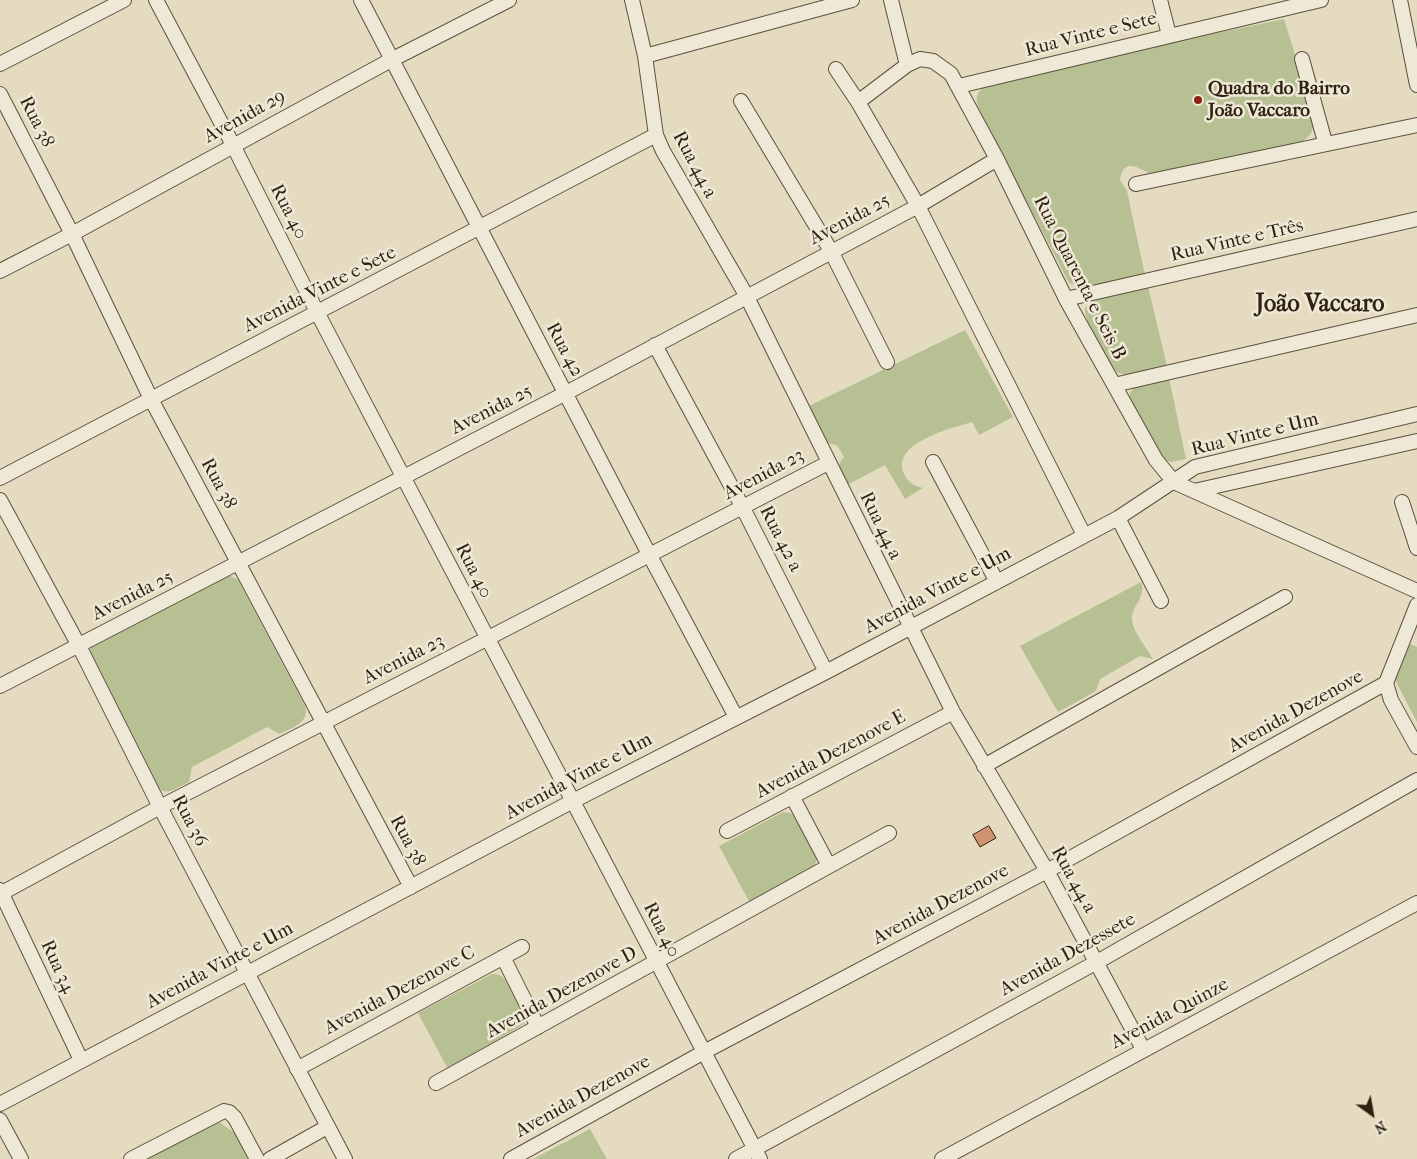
<!DOCTYPE html>
<meta charset="utf-8">
<style>
body{margin:0}
#map{position:relative;width:1417px;height:1159px;overflow:hidden;background:#e5dbc1;font-family:"IM FELL French Canon",serif}
canvas{display:block}
.north{position:absolute;left:1347px;top:1089px;width:50px;height:50px;-webkit-text-stroke:4px #eee8d7;paint-order:stroke;rotate:148deg;font-size:14px;font-weight:700;line-height:20px;text-align:center;color:#302111}
.north::after{content:'';display:block;margin:auto;width:18px;height:22px;background:#302111;clip-path:polygon(50% 0,100% 100%,50% 72%,0 100%)}
</style>
<div id="map">
<canvas width="1417" height="1159"></canvas>
<div class="north">N</div>
</div>
<script>
const c = document.querySelector('canvas').getContext('2d');
c.lineJoin = 'round';
function fillPath(path, color) { c.fillStyle = color; c.fill(path, 'evenodd'); }
function strokePath(path, color, width, dash) { c.strokeStyle = color; c.lineWidth = width; c.lineCap = dash ? 'butt' : 'round'; c.setLineDash(dash || []); c.stroke(path); }
function drawText(font, color, halo, rows, align = 'center') {
  c.font = font + ' "IM FELL French Canon",serif'; c.lineWidth = 5; c.setLineDash([]); c.textBaseline = 'middle'; c.strokeStyle = halo; c.fillStyle = color; for (const [text, x, y, turn = 0] of rows) {
    c.save(); c.translate(x, y); c.rotate((+turn || 0) * Math.PI / 180); c.textAlign = isNaN(turn) ? turn : align; if (halo) c.strokeText(text, 0, 0); c.fillText(text, 0, 0); c.restore();
  }
}
const green = new Path2D(`
 M1284 19 1314 116C1315 130 1310 138 1298 144L1151 174C1140 169 1123 156 1120 180L1127 191 1145 275 1085 289 1069 283 978 107C975 98 977 92 985 86L1068 64Z
 M1148 286 1167 366 1127 375C1123 374 1119 374 1116 371 1107 364 1083 319 1085 308L1093 299Z
 M965 330 1013 417 979 435 972 422C952 428 894 442 903 471 906 481 914 486 923 488L905 499 885 465 847 485C843 476 834 466 844 457L837 445 827 443 807 407Z
 M1169 378 1186 459 1171 462 1164 460 1128 401C1129 381 1154 382 1169 378Z
 M228 575 238 580 305 706C310 723 292 728 279 734L267 727 192 767 189 782C179 786 168 797 158 788L89 654 92 645Z
 M1141 582C1147 598 1131 605 1132 620 1133 632 1147 648 1153 659L1140 656 1100 679 1096 691 1058 712 1020 646Z
 M1410 644 1417 647V722L1393 676Z
 M783 812 791 813 795 817 817 859 813 869 750 903 719 846Z
 M492 974C496 974 500 975 503 977 510 983 526 1016 524 1024L448 1069 418 1013Z
 M219 1122 238 1135 248 1159H149L207 1127Z
 M590 1129 607 1159H533Z`);
const building = new Path2D(`
 M989 826 996 838 980 847 973 835Z`);
const street = new Path2D(`
 M156 0 233 145 317 312 760 1159
 M361 0 650 556 736 717
 M632 0 645 56 656 135 663 151 746 295 953 712 1047 871 1143 1049
 M891 0 907 65
 M1160 0 1169 35
 M1400 0 1417 85
 M645 56 852 0
 M1302 59 1325 142
 M0 64 124 0
 M836 69 858 102 918 206 1084 535
 M959 86 1321 0
 M0 94 72 234 151 399 411 887
 M741 101 831 251 887 362
 M858 102 907 65 920 59 933 61 951 74 997 159 1066 299 1156 460 1174 482 1194 491 1417 441
 M1136 184 1417 125
 M0 271 72 234 391 60 509 0
 M1066 299 1417 219
 M655 345 743 508 826 672
 M1114 385 1417 315
 M933 462 997 582
 M0 478 656 135
 M1194 491 1417 591
 M0 500 78 644 160 807 345 1159
 M1402 502 1417 548
 M1118 518 1161 601
 M1417 605 1386 683 1391 700 1417 747
 M0 686 566 393 918 206 997 159
 M984 766 1285 597
 M792 796 829 866
 M727 831 953 712
 M0 890 81 1060
 M0 894 160 807 828 463
 M503 957 538 1027
 M297 1069 522 947
 M436 1083 889 833
 M0 1104 573 801 826 672 1118 518 1195 467 1417 414
 M0 1120 21 1159
 M131 1159 224 1111 229 1112 235 1118 257 1159
 M270 1159 327 1127
 M511 1159 704 1052 1047 871 1386 683
 M736 1159 1097 962 1417 780
 M942 1159 1417 903`);
const markers = [
 [1198,100,5,"#8f2418"]
];
const streetNames = [
 ["Rua Vinte e Sete",1091,35,-14],
 ["Avenida 29",245,117,-29],
 ["Rua 38",36,122,63],
 ["Rua 44 a",694,165,62],
 ["Rua 40",288,212,63],
 ["Avenida 25",850,220,-28],
 ["Rua Vinte e Três",1237,241,-13],
 ["Rua Quarenta e Seis B",1079,278,63],
 ["Avenida Vinte e Sete",320,290,-27],
 ["Rua 42",564,350,62],
 ["Avenida 25",492,410,-27],
 ["Rua Vinte e Um",1255,435,-14],
 ["Avenida 23",764,475,-28],
 ["Rua 38",218,484,62],
 ["Rua 44 a",880,526,64],
 ["Rua 42 a",780,539,63],
 ["Rua 40",473,571,63],
 ["Avenida Vinte e Um",938,591,-28],
 ["Avenida 25",133,596,-27],
 ["Avenida 23",404,660,-27],
 ["Avenida Dezenove",1296,712,-29],
 ["Avenida Dezenove E",831,755,-28],
 ["Avenida Vinte e Um",579,777,-28],
 ["Rua 36",189,821,62],
 ["Rua 38",407,841,62],
 ["Rua 44 a",1073,880,61],
 ["Avenida Dezenove",941,905,-28],
 ["Rua 40",661,930,63],
 ["Avenida Dezessete",1068,955,-29],
 ["Avenida Vinte e Um",220,966,-28],
 ["Rua 34",57,967,65],
 ["Avenida Dezenove C",400,991,-28],
 ["Avenida Dezenove D",562,993,-29],
 ["Avenida Quinze",1170,1014,-28],
 ["Avenida Dezenove",583,1097,-29]
];
const poiNames = [
 ["Quadra do Bairro",1208,89],
 ["João Vaccaro",1208,111]
];
const districtNames = [
 ["João Vaccaro",1320,305]
];
fillPath(green, '#b6c092');
fillPath(building, '#ce9470');
strokePath(building, '#302111', 1);
strokePath(street, '#5d503d', 16);
strokePath(street, '#eee8d7', 14);
for (const [x, y, r, color] of markers) { const dot = new Path2D(); dot.arc(x, y, r, 0, 2 * Math.PI); c.fillStyle = color; c.fill(dot); strokePath(dot, '#eee8d7', 2); }
drawText('19px', '#302111', '#eee8d7', streetNames);
drawText('bold 19px', '#302111', '#eee8d7', poiNames, 'left');
drawText('bold 24px', '#302111', '#eee8d7', districtNames);
</script>
